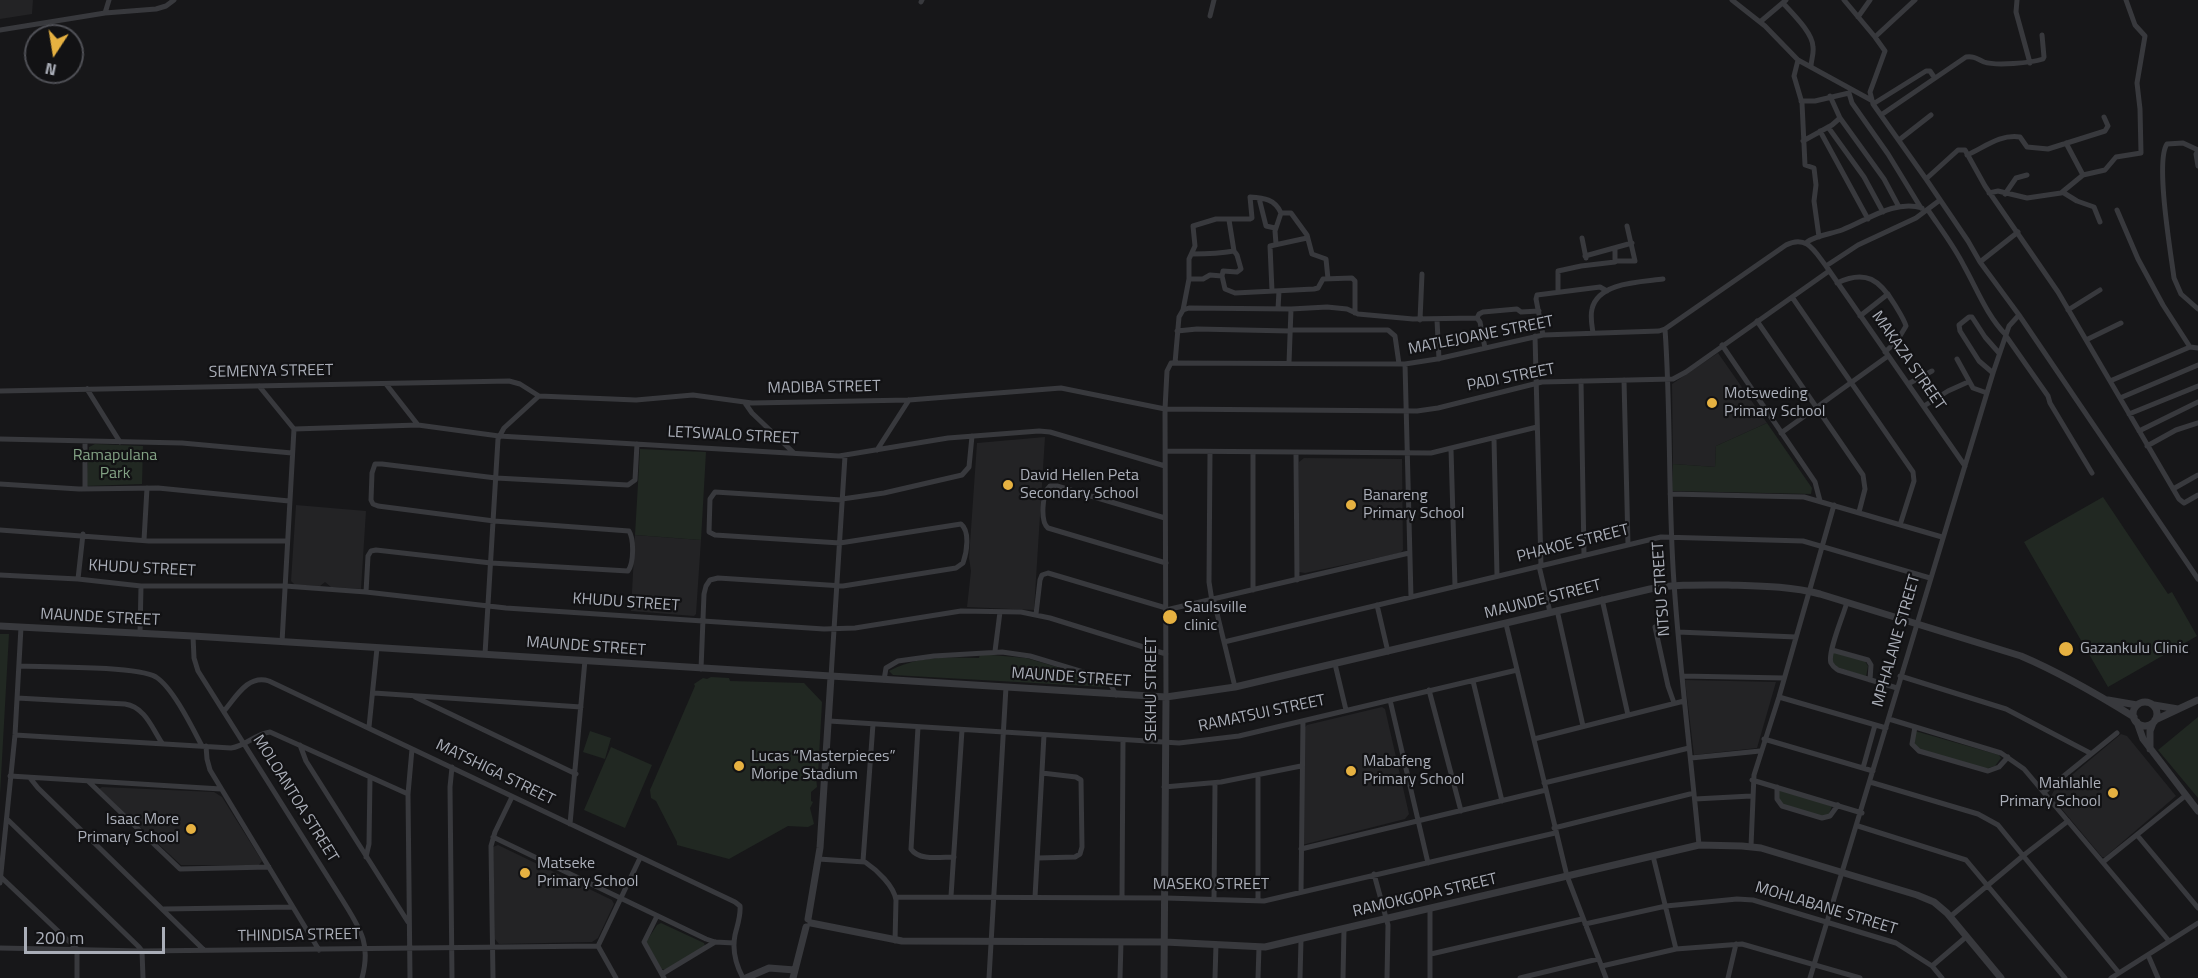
<!DOCTYPE html>
<meta charset="utf-8">
<style>
body{margin:0}
#map{position:relative;width:2198px;height:978px;overflow:hidden;background:#171719;font-family:"Titillium Web",sans-serif}
canvas{display:block}
.north{position:absolute;left:24px;top:24px;width:60px;height:60px;box-sizing:border-box;background:#121214;border:2px solid #4f5056;border-radius:50%;rotate:192deg;font-size:16px;font-weight:700;line-height:24px;text-align:center;color:#aaaeb8}
.north::after{content:'';display:block;margin:auto;width:21px;height:27px;background:#e6b141;clip-path:polygon(50% 0,100% 100%,50% 72%,0 100%)}
.scale{position:absolute;left:24px;top:927px;width:141px;height:27px;box-sizing:border-box;border:3px solid #aaaeb8;border-top:0;padding-left:8px;font-size:18px;line-height:21px;white-space:nowrap;color:#aaaeb8;-webkit-text-stroke:4px #121214;paint-order:stroke}
</style>
<div id="map">
<canvas width="2198" height="978"></canvas>
<div class="north">N</div>
<div class="scale">200 m</div>
</div>
<script>
const c = document.querySelector('canvas').getContext('2d');
c.lineJoin = 'round';
function fillPath(path, color) { c.fillStyle = color; c.fill(path, 'evenodd'); }
function strokePath(path, color, width, dash) { c.strokeStyle = color; c.lineWidth = width; c.lineCap = dash ? 'butt' : 'round'; c.setLineDash(dash || []); c.stroke(path); }
function drawText(font, color, halo, rows, align = 'center') {
  c.font = font + ' "Titillium Web",sans-serif'; c.lineWidth = 4.5; c.setLineDash([]); c.textBaseline = 'middle'; c.strokeStyle = halo; c.fillStyle = color; for (const [text, x, y, turn = 0] of rows) {
    c.save(); c.translate(x, y); c.rotate((+turn || 0) * Math.PI / 180); c.textAlign = isNaN(turn) ? turn : align; if (halo) c.strokeText(text, 0, 0); c.fillText(text, 0, 0); c.restore();
  }
}
const built = new Path2D(`
 M0 0H33L32 14 0 19Z
 M1718 353 1767 423 1716 446 1715 467 1673 464 1672 384Z
 M1045 437 1034 610 967 607 971 571 969 558 977 443Z
 M1304 458 1402 459 1403 550 1400 553 1305 573 1299 572V462Z
 M296 505 366 511 361 589 331 587 325 582 320 586 295 585 291 581Z
 M635 535 701 540 696 614 694 616 631 611Z
 M1685 680 1776 682 1757 748 1694 755Z
 M1382 707 1385 709 1409 814 1405 819 1302 845 1304 728 1307 725Z
 M2121 734 2127 736 2176 796 2105 857H2102L2051 796 2055 789Z
 M102 787 214 792 222 797 262 861 259 865H181L99 789Z
 M498 845 612 900 614 904 598 938 592 942 499 944 495 939 493 847Z`);
const green = new Path2D(`
 M1767 423 1812 488 1811 494 1672 491 1673 464 1715 467 1716 446Z
 M95 444 143 446 142 484 86 486 89 447Z
 M640 449 706 452 701 540 635 535Z
 M2103 497 2168 594 2172 592 2197 636 2108 687 2024 542Z
 M0 634H9L0 795Z
 M1833 652 1865 661 1868 666 1866 677 1834 666 1832 663Z
 M980 654 1026 658 1105 681 1108 686 1105 687 893 675 889 671C916 656 949 657 979 658Z
 M711 677 729 678 730 681 804 683 822 702 818 775 816 777 817 787 811 792V801L813 802 810 808 814 824 808 827 788 826 729 859 677 845V842L656 801 651 798 650 790 695 686 694 684 703 678 707 679Z
 M2198 717V798L2158 750Z
 M590 731 611 738 605 759 583 752Z
 M1915 731 1999 755 2001 758 1995 766 1985 769 1914 748Z
 M611 747 652 765 625 828 584 810Z
 M1778 789 1832 806 1829 814 1822 817 1781 805 1778 799Z
 M661 923 704 943 705 946 666 970 661 969 646 942 657 925Z`);
const minor = new Path2D(`
 M1732 0 1765 26 1798 60 1871 100
 M1844 0 1875 37 1885 51 1870 92 1873 104 1926 179 1968 241 1980 262 2019 315 2198 579
 M2017 0 2016 12 2030 63
 M921 2 922 0
 M1783 3C1792 13 1813 33 1813 47 1814 54 1811 60 1811 67
 M105 13 109 0
 M1210 16 1214 0
 M1858 17 1870 0
 M1760 22 1786 0
 M0 30 105 13 156 9 166 6 174 0
 M1875 37 1915 0
 M1798 60 1794 76 1802 103 1805 165 1814 168 1816 185 1814 201 1819 237
 M1849 93 1852 103 1888 154 1921 208
 M1830 96 1840 118 1884 179 1899 207
 M1801 101H1815L1849 93
 M1873 104 1926 71H1930L1934 77
 M1881 115 1966 57C1975 56 1977 59 1984 62 1996 66 2031 63 2043 59L2044 57 2042 35
 M1828 127 1864 177 1883 212
 M1820 131 1868 219
 M1899 140 1931 115
 M1803 141 1832 125 1840 118
 M2066 143 2083 175
 M2198 150 2183 143 2167 144C2155 161 2171 254 2174 278L2181 294 2198 309
 M2198 150 2196 154 2198 166
 M1967 155C1985 147 2000 134 2020 137L2027 147 2048 149 2105 131 2108 126 2104 117
 M1926 179 1958 150H1965L1985 186 2058 292 2179 499 2184 503 2198 495
 M1989 193 1998 191 2027 198 2061 193 2083 175 2105 170 2116 157 2141 153 2140 109 2137 83 2145 36 2135 25 2126 0
 M2064 193 2077 201 2094 207 2100 222
 M2005 194 2016 178 2027 175
 M1259 198 1266 226 1275 228
 M1928 210C1940 228 1954 246 1964 266 1977 289 1987 316 2006 335
 M2117 210 2138 259 2163 305 2190 347
 M1281 213H1291L1307 235 1312 254 1326 259 1328 279
 M1582 238 1586 258
 M1807 242C1817 235 1831 234 1842 230 1866 221 1895 199 1922 208
 M1192 254C1204 254 1223 253 1234 251
 M1585 256 1632 243
 M1616 261H1635L1627 226
 M1980 262 2018 232
 M1826 266 1858 245 1916 218 1940 200
 M1222 276 1223 271 1237 272 1241 269 1237 255 1234 251 1229 220
 M1189 279V259L1195 246 1193 226 1216 219H1250L1252 218 1250 197C1264 198 1275 199 1281 213L1275 231 1276 244
 M1837 283C1866 269 1880 280 1895 305 1899 312 1904 319 1906 326L1897 341 1885 352
 M1272 291 1270 246 1307 238
 M1558 292V271L1581 266 1615 262V248
 M1792 297 1913 472 1914 481 1900 525
 M1278 309 1279 291
 M1183 310 1189 279H1203L1210 275 1222 276 1225 289 1235 293 1314 289 1318 288 1323 279 1352 278 1355 281V313
 M2068 310 2100 290
 M1860 316 1888 294
 M1477 318 1479 314 1483 312 1517 309 1521 312 1539 311
 M1420 320 1422 274
 M1437 320 1439 359
 M1757 321 1863 475 1865 489 1859 512
 M1665 329C1671 414 1668 499 1674 583 1680 671 1691 758 1699 845
 M1290 330H1388L1395 336 1399 364
 M1177 331 1197 329 1290 331
 M1593 333C1592 326 1590 317 1592 309 1598 282 1641 282 1663 279
 M1543 335 1536 299 1537 295 1600 287 1607 291
 M1535 336 1541 566
 M2006 336 2048 396 2050 403 2092 473
 M2086 340 2121 323
 M1722 345 1815 482 1820 501
 M1957 359 1973 388 1987 393
 M1175 363 1179 317 1183 310 1189 308 1291 309 1327 307 1347 309 1358 314 1413 319 1477 318 1480 322 1485 348
 M1289 363 1291 309
 M1405 364 1411 597
 M1993 373 1979 361 1960 331 1959 325 1969 317H1972L1985 337 1999 353
 M1624 380 1628 545
 M1581 381 1584 555
 M2110 381 2190 347 2198 348
 M386 384 418 425
 M1908 384 1932 371
 M259 386 294 429
 M87 389 120 442
 M0 391 509 381 520 384 539 396
 M2120 398 2198 365
 M745 403 752 413 794 453
 M1924 406 1948 391 1968 382
 M2129 414 2198 386
 M294 429 418 425 499 436 839 456 948 438 1039 431 1050 432 1165 466
 M2139 431 2198 402
 M1781 433 1888 356
 M0 439 182 443 292 453
 M1494 439 1497 576
 M2147 446 2176 430 2198 423
 M1451 449 1455 586
 M877 450 909 400
 M1165 451 1431 453 1537 427
 M1210 452 1209 582 1212 601
 M1253 453V590
 M1296 453 1297 580
 M0 484 79 489 158 488 289 501
 M85 489V441
 M2173 489 2198 475
 M1670 494 1804 497 1942 537
 M842 499 884 493 962 475 969 467 972 436
 M1165 518 1057 486H1050C1042 493 1040 521 1048 528L1166 563
 M0 530 149 541H286
 M144 540 147 488
 M1539 566 1550 612
 M0 575 78 579 141 586H285L366 592 506 608 824 629 855 628 961 611 1021 612 1050 618 1166 654
 M78 579 83 534
 M366 592 368 556 371 551 376 550 491 563 628 571C634 563 634 539 629 531L494 521 378 506 373 504 371 500 372 473 375 464H382L496 478 628 485 635 480 637 444
 M1602 599 1628 715
 M1214 601 1235 687
 M1847 602C1844 614 1827 653 1831 663 1833 667 1835 668 1838 670L1897 688
 M1377 605 1388 652
 M1166 610 1409 553
 M1557 610 1583 726
 M1036 614 1040 580 1042 575 1048 573 1166 608
 M1506 624 1567 876 1606 978
 M1655 627 1668 686 1674 703
 M1678 632 1796 637
 M140 634 141 586
 M193 636 194 658 198 671 343 901C361 930 371 944 362 978
 M282 642 294 429
 M1224 642 1661 537 1803 541 1930 578
 M1832 650 1868 660 1871 665 1870 680
 M995 651 1000 612
 M485 654 498 439 504 428 539 396 636 400 693 395 752 403 909 400 1061 388 1165 409 1417 411 1438 408 1542 382 1673 379 1686 372 1829 271
 M1335 664 1346 710
 M19 666C45 667 137 666 156 677 173 688 192 727 202 746
 M701 669 704 594 706 586 710 580 718 578 843 586 956 568 963 563C967 552 970 531 961 524L840 543 715 535 709 532 710 499 715 492 842 500
 M1682 676 1784 678
 M1900 676 2006 709 2090 753
 M831 677 845 456
 M884 680 886 668 898 661 934 656 1002 652 1030 656 1103 678 1110 683 1116 695
 M1473 681 1502 801
 M1429 690 1461 811
 M374 693 581 707
 M415 697 576 774
 M1166 697 1165 409 1167 371 1171 363 1405 364 1437 359 1543 335 1659 331 1665 329 1786 245C1807 234 1815 252 1826 266L1965 466
 M1779 697 1886 728
 M17 698 125 704C145 707 152 728 162 743
 M1390 700 1428 863
 M224 711C236 697 248 674 269 681L735 902 740 906C741 916 737 926 735 935 732 950 736 965 743 978
 M1889 719 2001 753 2024 769 2169 941
 M829 721 1179 743 1239 736 1517 670
 M369 727 377 648
 M918 727 911 849C919 861 940 857 954 857
 M1915 727 1912 744 1919 751 1988 771 1999 767 2008 757
 M15 735 231 748C246 746 255 734 270 732L408 794
 M1534 739 1684 701
 M1764 739 1873 771
 M300 745 306 761 408 922
 M206 746 207 759 210 770 319 950
 M1691 758 1760 751
 M1863 768 1875 725
 M10 776 221 789
 M30 778 38 788 204 950
 M1752 780 1862 813
 M89 782 180 869 269 867
 M1870 782 1978 814 1998 825 2119 973
 M1544 783 1689 748
 M1164 787 1221 782 1301 766
 M1777 787V799L1782 806 1822 818 1830 816 1838 805
 M2044 792 2117 733
 M1695 799 1751 796
 M7 819 139 947 142 951 143 978
 M570 824 585 660
 M1858 826 1966 860 2065 978
 M1554 828 1694 793
 M2137 835 2198 908
 M493 837 706 939 715 942 734 943
 M1751 846 1754 775 1779 697 1834 505
 M1301 849 1546 790
 M1653 856 1676 949
 M366 857 369 844 370 778
 M1038 858 1075 857 1080 854 1082 847 1081 780 1076 777 1042 773
 M818 859 865 862C877 870 894 886 896 900L895 941
 M863 861 873 724
 M2103 862 2185 796
 M1374 874 1388 925 1387 978
 M1 877 77 949V978
 M0 883 15 735 21 627
 M1301 892 1303 721
 M951 896 962 730
 M896 897 1166 898 1264 901 1555 833
 M1035 897 1044 735
 M1122 898 1123 740
 M1214 899 1215 783
 M1258 901V775
 M164 909 292 907
 M657 916 644 942 664 978
 M1951 916 2024 855 2068 821
 M1585 924 1666 906 1737 899 1753 900 1896 943 1932 966 1942 978
 M0 948 142 951 598 946
 M1431 954 1582 919
 M2148 955 2158 978
 M1602 966 1676 949 1742 944 1860 978
 M1932 966 1966 937
 M662 974 715 942
 M410 978 408 794 412 749
 M452 978 450 787 452 767
 M493 978 491 846 495 832 512 797
 M616 978 598 946 640 858
 M989 978 1006 687
 M1120 978 1121 942
 M1215 978 1216 944
 M1258 978 1259 947
 M1300 978 1301 940
 M1343 978 1344 929
 M1430 978V908
 M1520 978 1598 959
 M1728 978 1736 944
 M1810 978 1993 373 2009 326 2019 315
 M2111 978 2198 923`);
const tertiary = new Path2D(`
 M0 626 193 636 1166 697 1235 687 1650 589C1676 584 1702 585 1728 585 1760 586 1790 586 1820 594L2021 656C2061 673 2097 694 2134 717
 M2108 700 2137 705
 M2133 714a12 12 0 1 1 24 0a12 12 0 1 1-24 0Z
 M2154 705 2178 709
 M2155 720 2198 700
 M2137 722 2143 739 2198 811
 M2150 749V731L2153 723
 M808 919 820 848 831 677
 M811 923 902 941 1165 942 1265 947 1699 845 1742 846 1761 848 1917 895 1934 902 1947 913 2001 978
 M746 978 769 968 795 970
 M793 978 806 927
 M1164 978 1166 697`);
const markers = [
 [1712,403,6,"#e6b141"],
 [1008,485,6,"#e6b141"],
 [1351,505,6,"#e6b141"],
 [1170,617,8,"#e6b141"],
 [2066,649,8,"#e6b141"],
 [739,766,6,"#e6b141"],
 [1351,771,6,"#e6b141"],
 [2113,793,6,"#e6b141"],
 [191,829,6,"#e6b141"],
 [525,873,6,"#e6b141"]
];
const streetNames = [
 ["MATLEJOANE STREET",1481,336,-11],
 ["MAKAZA STREET",1908,361,55],
 ["SEMENYA STREET",271,372,-1],
 ["PADI STREET",1511,378,-11],
 ["MADIBA STREET",824,388,-1],
 ["LETSWALO STREET",733,436,3],
 ["PHAKOE STREET",1573,544,-14],
 ["KHUDU STREET",142,569,3],
 ["NTSU STREET",1662,589,-94],
 ["MAUNDE STREET",1543,600,-14],
 ["KHUDU STREET",626,603,4],
 ["MAUNDE STREET",100,618,3],
 ["MPHALANE STREET",1897,641,-74],
 ["MAUNDE STREET",586,647,4],
 ["MAUNDE STREET",1071,678,4],
 ["SEKHU STREET",1152,689,-90],
 ["RAMATSUI STREET",1262,714,-12],
 ["MATSHIGA STREET",495,773,26],
 ["MOLOANTOA STREET",295,799,58],
 ["MASEKO STREET",1211,885],
 ["RAMOKGOPA STREET",1425,896,-13],
 ["MOHLABANE STREET",1826,909,17],
 ["THINDISA STREET",299,936,-1]
];
const poiNames = [
 ["Motsweding",1724,394],
 ["Primary School",1724,412],
 ["David Hellen Peta",1020,476],
 ["Secondary School",1020,494],
 ["Banareng",1363,496],
 ["Primary School",1363,514],
 ["Saulsville",1184,608],
 ["clinic",1184,626],
 ["Gazankulu Clinic",2080,649],
 ["Lucas “Masterpieces”",751,757],
 ["Moripe Stadium",751,775],
 ["Mabafeng",1363,762],
 ["Primary School",1363,780],
 ["Mahlahle",2101,784,"right"],
 ["Primary School",2101,802,"right"],
 ["Isaac More",179,820,"right"],
 ["Primary School",179,838,"right"],
 ["Matseke",537,864],
 ["Primary School",537,882]
];
const parkNames = [
 ["Ramapulana",115,456],
 ["Park",115,474]
];
fillPath(built, '#232325');
fillPath(green, '#212822');
strokePath(minor, '#38393d', 5);
strokePath(tertiary, '#38393d', 7);
for (const [x, y, r, color] of markers) { const dot = new Path2D(); dot.arc(x, y, r, 0, 2 * Math.PI); c.fillStyle = color; c.fill(dot); strokePath(dot, '#121214', 2); }
drawText('16px', '#aaaeb8', '#121214', streetNames);
drawText('16px', '#aaaeb8', '#121214', poiNames, 'left');
drawText('16px', '#82a184', '#121214', parkNames);
</script>
